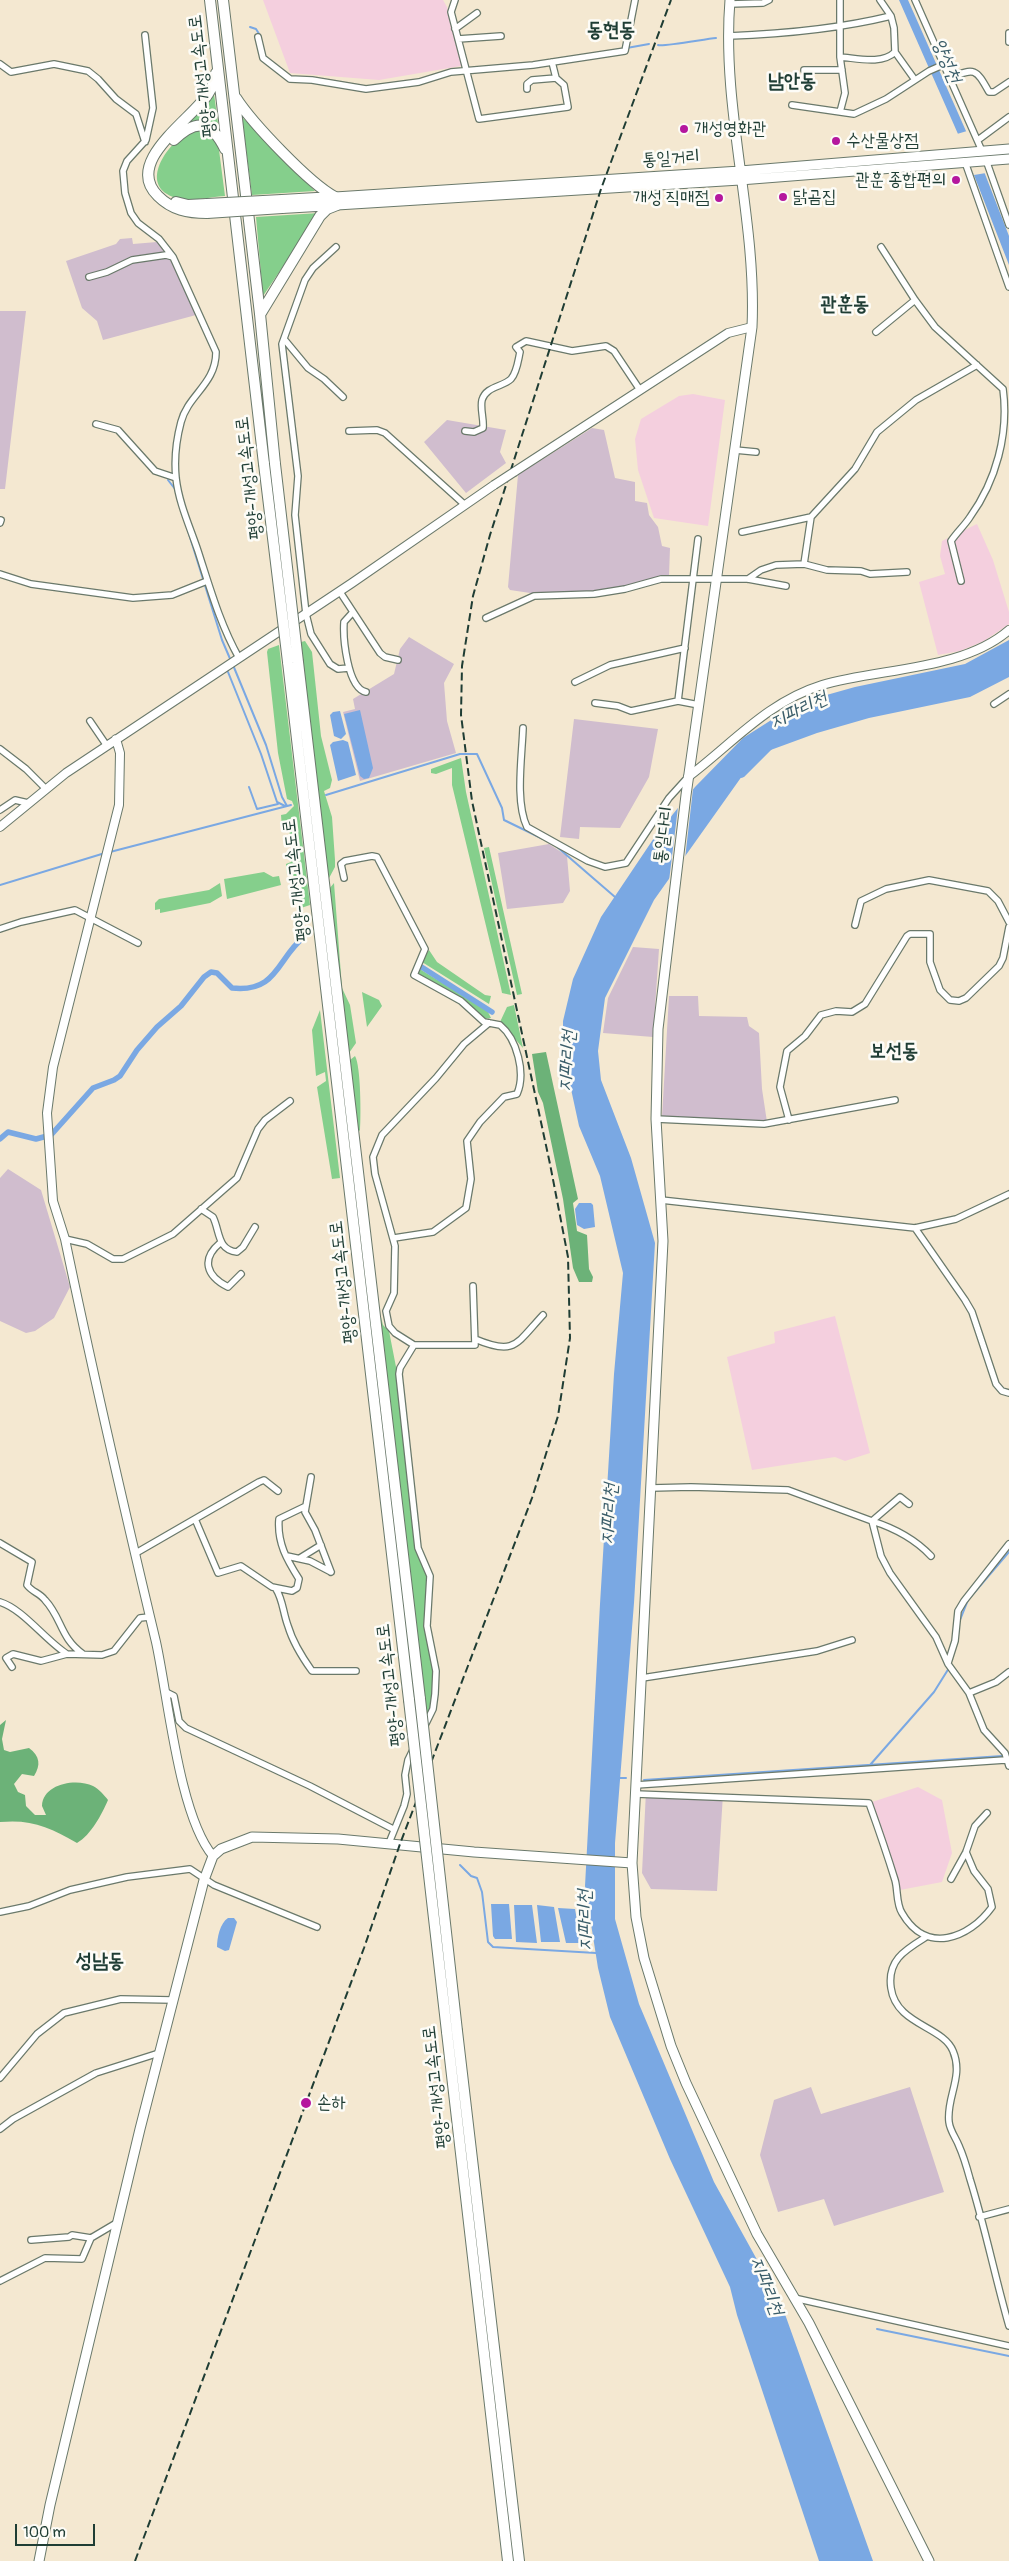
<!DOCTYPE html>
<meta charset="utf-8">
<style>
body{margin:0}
#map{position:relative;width:1009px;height:2561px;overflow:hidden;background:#f4e8d1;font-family:Pangolin,sans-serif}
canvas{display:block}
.scale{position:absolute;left:15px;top:2524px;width:80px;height:22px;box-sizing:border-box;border:2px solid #1f3d34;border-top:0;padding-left:6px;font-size:15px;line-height:18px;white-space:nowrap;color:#1f3d34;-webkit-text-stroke:4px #fdfcf7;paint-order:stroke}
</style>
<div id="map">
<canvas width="1009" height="2561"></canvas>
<div class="scale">100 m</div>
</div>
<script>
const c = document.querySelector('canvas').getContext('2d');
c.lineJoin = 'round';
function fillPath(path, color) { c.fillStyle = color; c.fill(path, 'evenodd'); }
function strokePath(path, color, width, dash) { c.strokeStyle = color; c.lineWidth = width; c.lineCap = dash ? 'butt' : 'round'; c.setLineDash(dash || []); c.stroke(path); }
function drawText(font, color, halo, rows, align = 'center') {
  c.font = font + ' Pangolin,"Poor Story",sans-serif'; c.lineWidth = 5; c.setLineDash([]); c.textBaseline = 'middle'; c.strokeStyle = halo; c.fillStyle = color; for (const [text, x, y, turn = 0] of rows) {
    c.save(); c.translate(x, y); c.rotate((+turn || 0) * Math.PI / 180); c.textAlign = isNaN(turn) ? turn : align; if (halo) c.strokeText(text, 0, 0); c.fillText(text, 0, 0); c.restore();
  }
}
const built = new Path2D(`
 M263 0H443L447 7 462 64 461 66 379 80 290 73Z
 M693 394 725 400 708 526 654 518 638 470 635 439 641 419 679 396Z
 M977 524 993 560 1009 612V624L984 641 960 651 938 655 919 582 945 574 940 556 942 541Z
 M835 1316 870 1453 845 1461 835 1457 752 1470 727 1357 775 1343 774 1332Z
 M918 1787 942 1800 952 1853 942 1882 900 1890 872 1802Z`);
const industrial = new Path2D(`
 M132 238 133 244 157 242 171 261 196 315 103 340 97 321 82 308 66 261 116 244 120 239Z
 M0 311H26L5 489H0Z
 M447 420 506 430 500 452 506 463 466 493 424 442Z
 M592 428 604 430 615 478 635 482V501L647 503 649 515 658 527 662 546 670 548 669 576 622 588 591 592 537 594 510 590 508 587 518 475Z
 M409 637 454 664 444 683 447 721 456 753 360 781 343 712 355 709 353 699 394 674 400 649Z
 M574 719 658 729 649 777 620 828 580 827 579 839 560 837Z
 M549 844 567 856 570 891 563 903 507 909 498 853Z
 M633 947 659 949 653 1037 603 1033 608 998Z
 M669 996H698L699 1016 747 1017 749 1026 759 1033 762 1089 767 1122 662 1117Z
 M8 1169 41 1190 70 1287 54 1318 35 1331 26 1333 0 1321V1178Z
 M646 1791 723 1794 717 1891 651 1889 642 1873Z
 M811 2087 821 2114 910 2087 944 2192 834 2226 824 2199 778 2212 760 2155 774 2100Z`);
const green = new Path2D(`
 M214 94 219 130 189 123 188 122Z
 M242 117 315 191 252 195Z
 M203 129 215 138 219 150 225 196C208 197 182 204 167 194 141 178 172 138 192 131 195 130 199 130 203 129Z
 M319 213 263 296 256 217Z
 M305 641 312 652 321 736 332 780 330 788 324 791 332 817 335 860V867L328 880 301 642Z
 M279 645 310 905 301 908 295 876 287 875 286 864 291 862 292 851 289 828H282L281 815 286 814 294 806 292 801 287 799 278 753 267 652 268 649Z
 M461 758 466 792 511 995 502 993 501 988 452 785V768L436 774 431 773V769Z
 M489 847 522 994 517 995 484 848Z
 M264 872 273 877 279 876 281 885 227 899 224 879Z
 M220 883 222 896 210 903 160 913V909L155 910V903L159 899 209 890Z
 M334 883 342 988 350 1005 356 1043 349 1053 329 889Z
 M429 950 437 962 485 995 491 996 489 1004 422 962Z
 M418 968 487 1010 491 1018 483 1019 468 1003 416 972Z
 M362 992 379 1000 382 1006 367 1027Z
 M514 1005 523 1048 500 1022 507 1007Z
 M320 1010 340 1178 332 1179 317 1087 326 1081 325 1072 316 1076 312 1030Z
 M355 1056C361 1066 361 1117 360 1130L356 1135 350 1060Z
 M381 1317 383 1325 389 1331 397 1372 415 1540 418 1556 429 1579 425 1630 434 1667 431 1708 427 1713 377 1318Z`);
const forest = new Path2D(`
 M546 1052 578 1199 573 1203 577 1231 587 1235 589 1269 593 1277 592 1282H579L573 1268 563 1199 543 1103 538 1092 532 1054Z
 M6 1720 2 1739 4 1750 10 1752 29 1748C40 1756 41 1765 34 1776L22 1774 14 1784 18 1792 25 1795 26 1806 35 1815H46L42 1806C43 1783 77 1778 93 1786 99 1789 104 1795 108 1800 102 1814 91 1835 77 1843 50 1827 31 1819 0 1822V1725Z`);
const water = new Path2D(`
 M899 0H908L985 174 1009 236V265L958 134Z
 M1009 640V677L970 697 869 718 817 733 757 755 654 900 605 998 598 1051 601 1080 631 1158 655 1243 634 1603 615 1843V1919L639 2004 714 2182 781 2303 873 2561H819L737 2315 730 2287 670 2159 610 2017 598 1968 585 1886 600 1604 614 1374 623 1273 600 1176 579 1126 563 1052V1021L573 979 601 917 656 835 695 787 743 738 798 703 855 687 965 664Z
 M360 710 373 768 369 778 364 779 360 776 344 714Z
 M340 711 346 734 341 739 334 736 330 715 333 712Z
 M343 740 348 742 356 775 338 781 330 745 333 742Z
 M579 1203H591L593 1205 595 1227 584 1229 577 1225 575 1209Z
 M491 1904H509L512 1939H495L493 1936Z
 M514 1905H532L537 1943 516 1942Z
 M537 1905 554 1907 560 1942H541Z
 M558 1908 575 1909 581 1943H566Z
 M228 1918H234L237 1922 229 1950 225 1951 217 1947C217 1938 220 1923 228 1918Z`);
const pier = new Path2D(`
 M967 131 986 173 974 175 957 134Z
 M693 789 685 859 669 881 678 807Z`);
const stream = new Path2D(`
 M250 27 256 29 261 37
 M658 45C663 47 705 39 716 38
 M610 51 649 44
 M168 480 175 489 222 640 231 661
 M233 665 266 745 282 797 287 806
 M228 672 261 754 277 802 285 806
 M249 787 257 809 278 804
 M326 795 460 754H477L502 808 504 820 543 839
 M556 846 615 897
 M110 852 291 805
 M0 885 105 853
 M960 1620 968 1600 1009 1552
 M870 1765 934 1692 949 1668
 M619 1778H626
 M644 1780 1002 1756
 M460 1865 471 1876 477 1878 482 1892 488 1942 493 1947 596 1953
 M877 2329 1009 2356`);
const canal = new Path2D(`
 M420 966 492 1012
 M0 1139 8 1132 36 1139 51 1135 93 1088 114 1080 120 1076 137 1050 157 1027 181 1006 204 977 211 972 217 973 232 988C278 993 277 958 304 937`);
const river = new Path2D(`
 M741 773 770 744`);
const street = new Path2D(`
 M455 0 451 12 479 119 568 107 564 85 556 78 552 62
 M840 0V57L845 93 840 112
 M880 0 891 16 894 28 895 52 915 80
 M915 0 982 151
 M730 4 763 3 769 0
 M455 29 477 13
 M1009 33V42
 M145 35 153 108 146 140 127 161 123 171 125 193 131 213 138 223 159 239 173 257
 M729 36C783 34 838 29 891 16
 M258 37 263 58 290 79 312 80 366 89 419 82 451 72 533 65 625 51 635 0
 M458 39 501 36
 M840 57C856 58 882 65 895 52
 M0 64 11 72 54 64 88 71 98 79 116 99 136 114 145 142
 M804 70H842
 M950 78C975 67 976 69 989 92H994L1009 82
 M527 89V84L532 80 556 78
 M792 105 854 114 886 99 929 71 945 64
 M978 140 1009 117
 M986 160 1009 225
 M965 162 1009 287
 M336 247 313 268 305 280 282 344 298 476 295 515 306 614 311 634 330 664 338 669 349 668
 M881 247 915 300 935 327 1003 389C1009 434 996 481 970 517 965 525 957 532 951 541L961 581
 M89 277 107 272 132 260 166 255 173 257 216 352C216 384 188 395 181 422 176 441 174 459 176 478 179 504 190 527 198 551 210 588 220 624 239 658
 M876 332 915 300
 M284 339 308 368 324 379 343 397
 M96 424 118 430 155 471 176 478
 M349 431 377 430 385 433 465 505
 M465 431 474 432 483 428C484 419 480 409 482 400 486 386 503 387 511 379 517 372 518 361 520 352L516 347 526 341 572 351 606 346 614 351 640 390
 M735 450 756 452
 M811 517 804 564 827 570 861 571 870 574 907 572
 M0 523 1 520
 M742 532 811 517 855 469 877 432 916 400 977 365
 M0 574 31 584 133 598 172 595 207 581
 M748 579 761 570 776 565 804 564
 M340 592 380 653 385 657 398 660
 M353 612 344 622C343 637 347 688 366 692
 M486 618 534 596 594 594 625 589 661 579H748L786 586
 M575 682 610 665 685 648
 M678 701 698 539
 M595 703 618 706 631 711 678 701 699 705
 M994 704 1009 694
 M90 721 107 746
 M523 728C522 757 515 802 527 827L588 861 605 867 626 863 669 798 688 777
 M0 749 26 769 45 788
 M0 810 15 800 28 803
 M344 878 341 864 345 861 372 856 377 857 425 949 414 975 461 1001 484 1022 500 1025C517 1039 526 1073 517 1094L504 1097 480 1122 467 1141 471 1179 466 1208 433 1232 394 1238
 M855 925 861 901 886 889 929 880 988 891 998 901 1009 922
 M0 929 21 922 75 910 138 943
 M656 1119 764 1124 895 1100
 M789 1120 780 1087 787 1051 805 1036 821 1015 836 1011 852 1012 865 1004 907 936 910 934H930V962L940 990 950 1000 959 1001 966 998 999 966 1003 958 1009 927
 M661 1200 915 1228 956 1219 1009 1194
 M201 1209 213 1217C220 1231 217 1250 237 1252L243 1247 255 1227
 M915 1228 965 1300 972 1312 996 1384 1002 1391 1009 1393
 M65 1239 87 1244 113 1259H123L173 1234 237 1178 258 1129 265 1120 290 1101
 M220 1243C201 1259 206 1276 228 1287L241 1274
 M473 1286 475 1345H414L395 1333 389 1326 386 1311 394 1293 395 1246 375 1174 373 1157 382 1135 436 1078 464 1044 489 1023
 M475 1339C515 1356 516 1344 543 1315
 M311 1477 305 1512 315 1530 331 1572
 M651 1488 691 1487 788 1490 872 1521 881 1556 890 1573 936 1637 948 1664 969 1693 984 1730 1005 1753 1009 1766
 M909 1504 900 1497 872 1521C894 1528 915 1539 931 1556
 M195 1519 218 1573 241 1566 272 1587 292 1591 297 1588 299 1579C287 1560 277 1543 279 1519L306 1506
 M0 1543 32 1562 27 1585C32 1592 40 1593 45 1600 62 1618 60 1638 83 1654
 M136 1553 259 1482 264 1480 278 1491
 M287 1556 310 1561 331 1572
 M300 1558 321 1545
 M276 1589C283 1600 283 1613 288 1626 293 1643 302 1657 312 1671H356
 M0 1602C23 1609 45 1640 67 1654
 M948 1663 955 1641 958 1611 964 1601 1009 1544
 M12 1667 6 1658 13 1654 41 1661 67 1654 102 1655 114 1651 140 1618 149 1617
 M642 1678 817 1651 852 1640
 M166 1692 174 1696 179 1721 186 1728 310 1786 393 1829
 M969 1693 996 1682 1009 1672
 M636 1785 1005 1760
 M636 1794 869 1803C878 1828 887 1854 895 1880 898 1890 896 1904 902 1913 926 1955 969 1939 992 1907L988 1889 974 1871 966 1852
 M389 1843 404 1806 407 1794 405 1775 408 1760 433 1709 435 1694 436 1671 427 1626 430 1576 418 1548 399 1374 400 1368 414 1345
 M951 1879 966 1852 975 1826 987 1813
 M0 1912 29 1906 70 1890 127 1877 190 1869 214 1885 317 1927
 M926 1937C905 1950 887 1960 891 1988 896 2025 943 2026 953 2051 964 2077 946 2097 949 2122 950 2131 956 2138 959 2146 964 2157 967 2168 970 2179 985 2227 995 2277 1009 2326
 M0 2078 37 2034 64 2013 121 1999 172 2000
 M0 2129 13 2119 96 2073 159 2053
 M979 2217 1009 2209
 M31 2240 69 2237 72 2235 91 2238 118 2222
 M0 2281 45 2258 82 2259 91 2238
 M794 2298 1009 2346`);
const secondary = new Path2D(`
 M514 472 728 333 752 327
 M116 739 120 753 119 805 53 1067 47 1113 53 1201 65 1239C93 1374 124 1508 156 1642 168 1696 179 1816 213 1856
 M688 777C732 744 767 702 822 685 879 668 962 671 1009 630
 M0 827 66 773 352 583 494 485`);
const primary = new Path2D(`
 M730 0C721 109 757 218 752 327L686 795 658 1029 656 1119 663 1241 632 1863 636 1917 644 1958 671 2046 686 2083 757 2234 809 2323 929 2561
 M335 197 740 171 1009 149
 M337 205 740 180 1009 159
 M39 2561 50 2505 140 2129 204 1880 213 1856 221 1849 252 1837 338 1839 474 1852 632 1863`);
const highway = new Path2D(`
 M210 0 264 464
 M223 0 260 314 275 464
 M236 98C252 123 310 184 335 197
 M174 140C196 119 211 120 225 149
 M282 200 334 197
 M176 202 188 205 207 204
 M282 208 333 205
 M207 213C188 213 172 210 158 196 123 162 191 120 208 94 212 88 215 80 216 73
 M261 313 320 216 327 209 337 205
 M288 662 409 1700
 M298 662 420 1699
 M457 2031 519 2561
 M447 2032 508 2561`);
const rail = new Path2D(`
 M135 2561 364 1948 400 1844 532 1498 558 1416 570 1338 568 1257 550 1164 472 801 461 715 462 666 473 596 490 535 601 189 671 0`);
const secondaryBridge = new Path2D(`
 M494 485 514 472`);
const highwayBridge = new Path2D(`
 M207 204 282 200
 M207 213 282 208
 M264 464 288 662
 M275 464 298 662
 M420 1699 457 2031
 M409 1700 447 2032`);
const markers = [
 [684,129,5,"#b5179e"],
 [836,141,5,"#b5179e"],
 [956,180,5,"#b5179e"],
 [783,197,5,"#b5179e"],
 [719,198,5,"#b5179e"],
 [306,2103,6,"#b5179e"]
];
const streetNames = [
 ["평양-개성고속도로",203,76,-97],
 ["통일거리",671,159,-4],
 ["평양-개성고속도로",250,478,-97],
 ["통일다리",664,835,-83],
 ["평양-개성고속도로",297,880,-97],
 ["평양-개성고속도로",344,1282,-97],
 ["평양-개성고속도로",391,1685,-97],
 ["평양-개성고속도로",437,2087,-97]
];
const poiNames = [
 ["개성영화관",694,129],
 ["수산물상점",846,141],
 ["관훈 종합편의",946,180,"right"],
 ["닭곰집",793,197],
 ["개성 직매점",709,198,"right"],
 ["손하",317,2103]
];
const waterNames = [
 ["양성천",946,61,67],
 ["지파리천",799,711,-26],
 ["지파리천",568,1061,-86],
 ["지파리천",610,1514,-86],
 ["지파리천",586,1920,-91],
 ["지파리천",766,2286,69]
];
const quarterNames = [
 ["동현동",611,31],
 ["남안동",792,82],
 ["관훈동",845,305],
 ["보선동",894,1052],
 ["성남동",100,1962]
];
fillPath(built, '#f4cfde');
fillPath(industrial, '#d0bdce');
fillPath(green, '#85cf8c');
fillPath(forest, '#6cb278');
fillPath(water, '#7aa8e3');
fillPath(pier, '#f4e8d1');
strokePath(stream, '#7aa8e3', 2);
strokePath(canal, '#7aa8e3', 5.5);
strokePath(river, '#7aa8e3', 10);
strokePath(street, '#6a796b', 8);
strokePath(secondary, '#6a796b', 10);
strokePath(primary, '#6a796b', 11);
strokePath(highway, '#6a796b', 12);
strokePath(street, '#fff', 5.5);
strokePath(secondary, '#fff', 8);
strokePath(primary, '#fff', 9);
strokePath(highway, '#fff', 10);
strokePath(rail, '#1f3d34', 2, [8, 4]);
strokePath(secondaryBridge, '#6a796b', 10, []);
strokePath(highwayBridge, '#6a796b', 12, []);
strokePath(secondaryBridge, '#fff', 8);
strokePath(highwayBridge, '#fff', 10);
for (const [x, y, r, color] of markers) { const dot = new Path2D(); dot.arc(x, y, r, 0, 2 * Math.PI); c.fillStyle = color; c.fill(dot); strokePath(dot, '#fdfcf7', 2); }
drawText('18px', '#1f3d34', '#fdfcf7', streetNames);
drawText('18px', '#1f3d34', '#fdfcf7', poiNames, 'left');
drawText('italic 19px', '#3a5d69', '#fdfcf7', waterNames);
drawText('bold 20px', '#1f3d34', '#fdfcf7', quarterNames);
</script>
